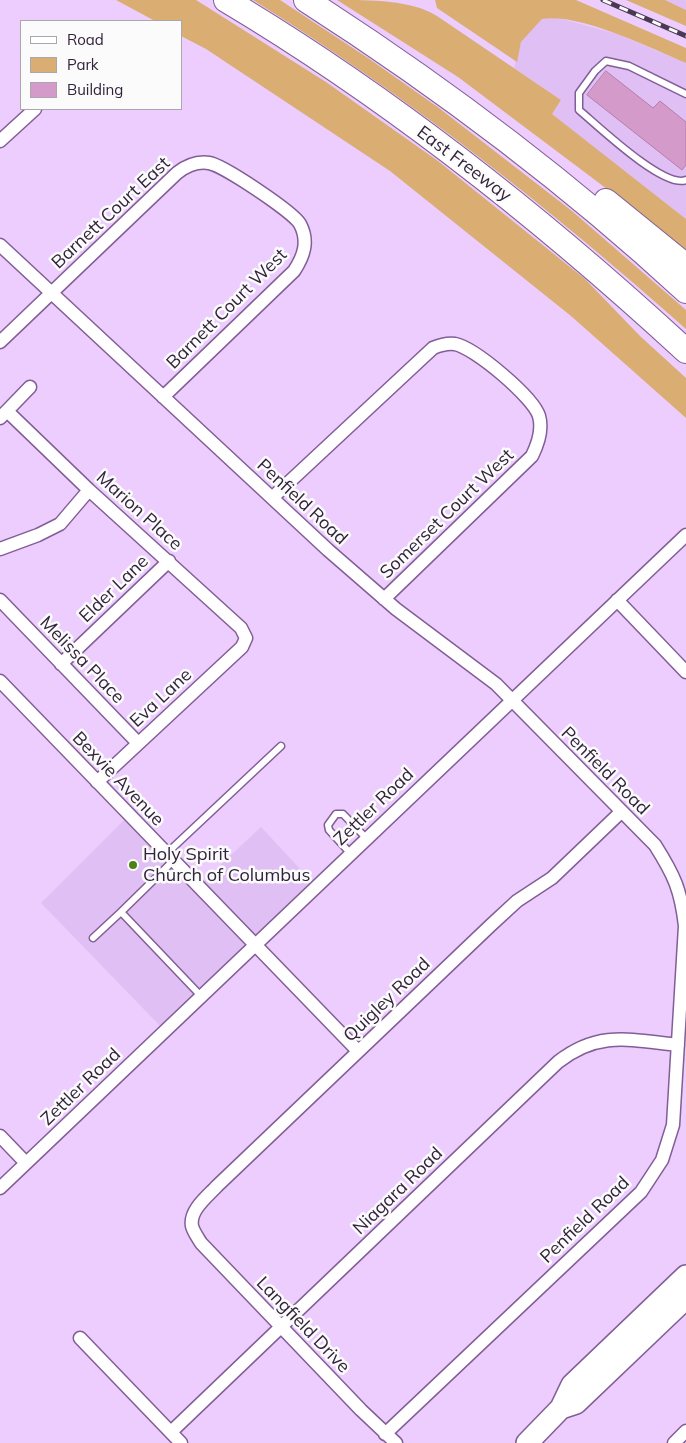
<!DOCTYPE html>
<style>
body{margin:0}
#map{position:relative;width:686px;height:1443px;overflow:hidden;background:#eccdfe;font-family:Mulish,sans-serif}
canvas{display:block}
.legend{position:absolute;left:20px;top:20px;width:162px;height:90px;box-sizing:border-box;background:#fbfbfb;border:1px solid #aba5ae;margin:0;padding:6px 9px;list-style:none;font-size:15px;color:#32233b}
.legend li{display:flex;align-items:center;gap:10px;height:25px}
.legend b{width:25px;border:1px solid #aba5ae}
</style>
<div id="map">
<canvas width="686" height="1443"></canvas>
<ul class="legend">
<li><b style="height:6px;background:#fff"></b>Road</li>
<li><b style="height:14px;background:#daad73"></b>Park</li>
<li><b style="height:14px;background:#d49aca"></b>Building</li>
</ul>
</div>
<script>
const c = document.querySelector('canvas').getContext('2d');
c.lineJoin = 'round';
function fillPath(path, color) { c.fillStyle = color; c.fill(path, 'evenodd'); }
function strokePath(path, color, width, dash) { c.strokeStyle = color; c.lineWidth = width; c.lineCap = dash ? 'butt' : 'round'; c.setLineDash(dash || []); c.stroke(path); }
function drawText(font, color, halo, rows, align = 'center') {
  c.font = font + ' Mulish,sans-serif'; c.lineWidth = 5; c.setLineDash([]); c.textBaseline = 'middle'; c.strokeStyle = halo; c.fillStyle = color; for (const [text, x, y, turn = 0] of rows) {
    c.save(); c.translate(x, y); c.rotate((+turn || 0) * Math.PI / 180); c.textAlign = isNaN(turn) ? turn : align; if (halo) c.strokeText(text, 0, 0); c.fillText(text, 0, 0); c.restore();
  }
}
const built = new Path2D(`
 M665 0H686V10Z
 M555 17 617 34 686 63V219L551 114 561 100 514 68 521 42 542 19Z
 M129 815 198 886 261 827 317 887 165 1031 41 903Z`);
const green = new Path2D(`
 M116 0H196L326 82 438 161 585 279 640 336 686 378V418L571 316 390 171 206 49 181 36V21H155Z
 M253 0H280L368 58 439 108 572 211 686 310V329C550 208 408 96 253 0Z
 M337 0C370 0 412 0 437 16L561 100 552 114 686 219V254L611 192 458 77Z
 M435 0H576L686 48V63C650 48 580 13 542 19L521 42 517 62 437 8Z
 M626 0H665L686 10V26Z`);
const building = new Path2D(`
 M606 71 653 108 660 101 686 122V165L682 170 587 95Z`);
const lane = new Path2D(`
 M686 94 629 66 606 61 595 71 579 93V110C598 126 664 189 686 180
 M166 854 281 746
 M351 854 329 830 328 825 336 814H343L367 839
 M173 861 121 912 201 996
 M93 938 121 912`);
const street = new Path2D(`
 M0 141 35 109
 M0 245 328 550 396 609 496 684 655 845C674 875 681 890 685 926L673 1125 662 1160 641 1192 385 1434
 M0 342 177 173C186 166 196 161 209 163 223 165 293 212 300 224 309 241 304 256 294 271L163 397
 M7 411 89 490 241 628 246 638 242 647 97 782
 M0 418 30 387
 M272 498 433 348C440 345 447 343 455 344 475 348 533 397 539 416 543 430 538 444 532 456L384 599
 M0 549 38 535 60 524 89 490
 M0 600 138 743
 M617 600 686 672
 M61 664 169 561
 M0 681 358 1051
 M0 1136 26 1163
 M0 1188 686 535
 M80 1338 181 1443
 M171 1432 558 1062C599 1030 631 1040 678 1045
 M396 1443 361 1410 201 1243C198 1238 193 1231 192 1226 189 1210 208 1196 217 1186L491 925 517 901 552 878 621 812
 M674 1443 686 1431`);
const primary = new Path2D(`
 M561 1408 576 1403 686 1298
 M527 1443 561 1408 572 1385 686 1276`);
const highway = new Path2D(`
 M226 0C392 99 544 220 686 351
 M306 0C440 86 569 183 686 291
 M606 201 686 266`);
const rail = new Path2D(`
 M603 0 686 36`);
const markers = [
 [133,865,5,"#4e8115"]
];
const streetNames = [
 ["East Freeway",464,164,37],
 ["Barnett Court East",111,213,-43],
 ["Barnett Court West",227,309,-45],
 ["Penfield Road",302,502,43],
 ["Marion Place",139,511,42],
 ["Somerset Court West",447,514,-44],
 ["Elder Lane",114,589,-44],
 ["Melissa Place",82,660,46],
 ["Eva Lane",161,698,-43],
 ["Penfield Road",605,771,45],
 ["Bexvie Avenue",118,779,46],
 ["Zettler Road",374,807,-44],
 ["Quigley Road",387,1000,-44],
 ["Zettler Road",81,1087,-44],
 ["Niagara Road",398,1191,-44],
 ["Penfield Road",585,1220,-44],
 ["Langfield Drive",303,1325,46]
];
const poiNames = [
 ["Holy Spirit",143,855],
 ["Church of Columbus",143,876]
];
fillPath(built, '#e0bff4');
fillPath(green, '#daad73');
fillPath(building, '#d49aca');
strokePath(building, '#b67ead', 1);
strokePath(lane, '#825e96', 9);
strokePath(street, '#825e96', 15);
strokePath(primary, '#825e96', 24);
strokePath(highway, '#825e96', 26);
strokePath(lane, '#fff', 6);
strokePath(street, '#fff', 12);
strokePath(primary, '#fff', 21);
strokePath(highway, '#fff', 24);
strokePath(rail, '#4a3954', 5);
strokePath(rail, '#fbfbfb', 3, [9]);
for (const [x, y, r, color] of markers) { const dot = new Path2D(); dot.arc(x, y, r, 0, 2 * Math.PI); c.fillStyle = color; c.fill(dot); strokePath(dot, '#fbfbfb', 2); }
drawText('18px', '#32233b', '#fbfbfb', streetNames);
drawText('18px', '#32233b', '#fbfbfb', poiNames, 'left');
</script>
